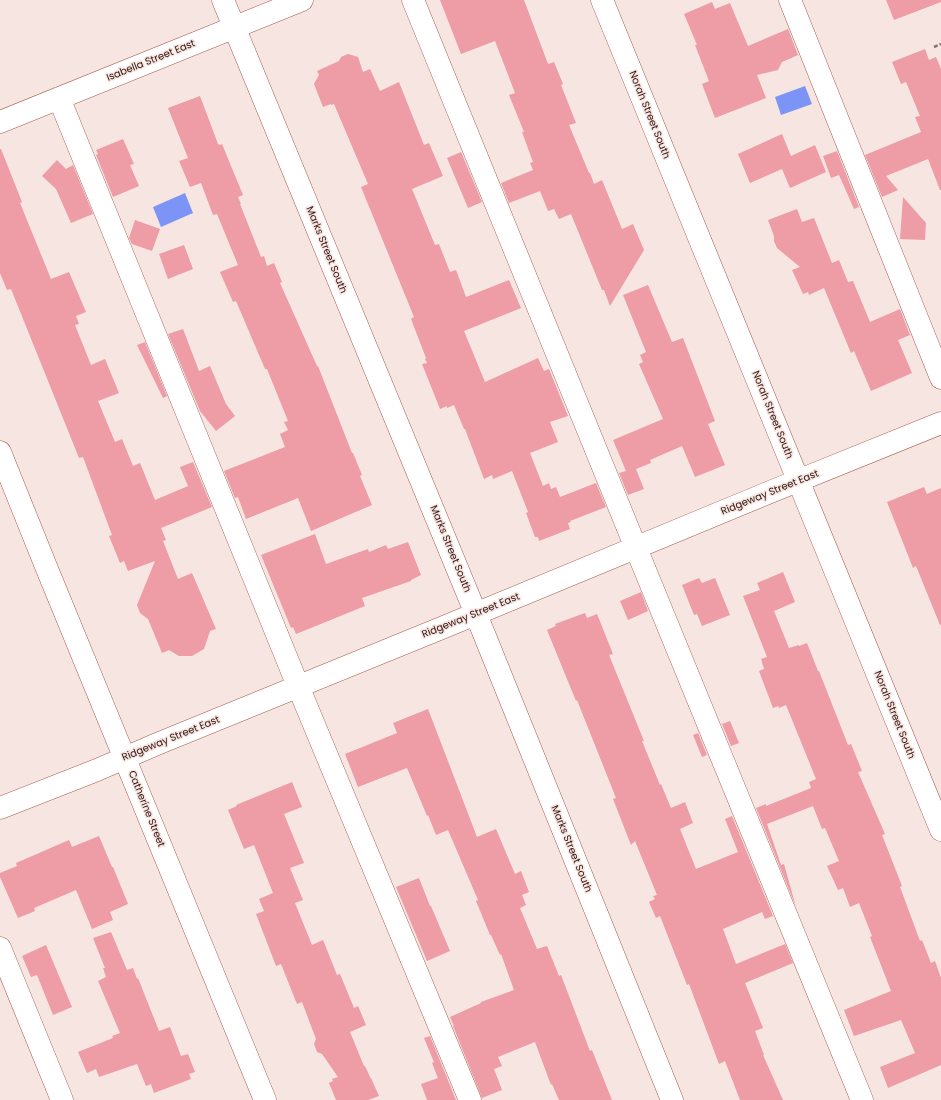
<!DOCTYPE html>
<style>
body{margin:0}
canvas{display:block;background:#f6e5e1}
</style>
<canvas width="941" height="1100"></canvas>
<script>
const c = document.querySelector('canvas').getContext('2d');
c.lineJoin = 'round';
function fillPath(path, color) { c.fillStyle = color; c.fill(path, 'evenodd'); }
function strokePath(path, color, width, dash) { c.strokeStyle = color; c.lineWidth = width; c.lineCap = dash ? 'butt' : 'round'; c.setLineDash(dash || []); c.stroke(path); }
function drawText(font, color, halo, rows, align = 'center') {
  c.font = font + ' Poppins,sans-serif'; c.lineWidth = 3; c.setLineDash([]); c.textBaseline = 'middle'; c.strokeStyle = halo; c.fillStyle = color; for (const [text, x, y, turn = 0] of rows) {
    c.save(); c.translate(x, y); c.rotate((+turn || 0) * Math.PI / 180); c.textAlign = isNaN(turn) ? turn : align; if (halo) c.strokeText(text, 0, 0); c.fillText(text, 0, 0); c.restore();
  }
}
const water = new Path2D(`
 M805 86 812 104 781 115 775 97Z
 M185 193 193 213 161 227 153 207Z`);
const building = new Path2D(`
 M440 0H524L548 64 554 62 563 84 561 85 576 123 569 125 589 173H590L594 184 602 180 622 229 633 224 644 250 610 306 604 290H602L571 214 559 219 554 209 548 211 540 191 509 203 501 183 533 170 530 163 533 162 522 132H524L509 95 515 93 495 41 461 54Z
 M886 0H941V2L894 20Z
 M712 2 715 9 730 3 748 46 788 29 798 55 782 62 778 70 757 75 766 98 715 118 702 84 709 81 695 45H697L684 14Z
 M925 49 929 60 936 57 941 69V190H940L928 159 886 176 898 190 882 197 865 155 921 132 915 117 920 116 906 82 901 84 892 62Z
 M348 54 358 57 363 72 370 69 380 91 399 82 424 145 429 143 443 176 412 189 435 245 439 244 450 272 456 270 466 297 509 280 521 308 464 331 485 382 538 358 544 371 549 369 568 416 550 422 558 442 530 453 543 486 549 483 551 489 556 487 560 497 596 483 606 507 570 521 571 522 568 523 570 529 539 541 538 537H535L526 513 528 512 512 471 493 479 492 475 484 479 465 429H464L454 405 447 408V406L440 409 422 364 427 363 425 359 426 358 411 319 414 317 361 187 368 184 334 104 331 105V104L323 107 314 84 319 75 317 71 339 61 341 57Z
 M200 96 218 144 220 145 222 144 243 195 238 197 241 204H240L261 257 264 256 267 266 274 263 282 282 280 283 317 366H318L352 453H353L362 475 360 476 372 505 311 531 298 498 246 519 238 497 235 498 224 471 285 447 280 434 288 430 284 422 288 421 267 369H265L236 301 233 302 220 272 238 265 217 214 213 215 201 183 190 187 179 161 188 158 168 108Z
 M782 134 791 156 815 145 826 172 790 188 782 169 750 183 738 154Z
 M123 139 134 164 130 165 139 186 113 197 96 155 98 154 96 150Z
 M0 149H1L22 202 20 203 51 279 69 272 86 312 76 316 79 324 75 325 91 365 105 359 119 393 98 401 115 442 122 439 133 466 140 463 155 500 188 486 180 467 193 462 212 507 161 528 166 540 163 541 178 579 192 573 216 629 210 631 204 649 192 656H179L169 650 162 653 148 619 140 613 137 605 155 561 128 571 124 561 120 563 109 536 112 535 83 457 79 458 11 289 7 290 0 273Z
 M837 151 859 207 854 209 839 175 831 178 823 156Z
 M461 152 482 202 468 208 447 158Z
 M57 160 66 169 73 165 93 214 71 223 56 189 42 176Z
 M903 197 926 223 925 240 900 239Z
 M797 209 802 222 814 218 832 263 839 260 848 282 853 281 870 322 900 309 910 335 898 340 912 373 871 391 854 351 851 353 824 288 809 295 808 292 803 294 792 270 800 267 777 248 774 241V236L768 220Z
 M135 220 160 229 152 251 132 244 129 238Z
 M184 245 193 269 168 279 159 254Z
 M648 285 672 342 683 338 715 421 708 424 725 465 695 477 682 446 650 460 651 463 636 469 644 489 628 495 619 473 626 471 613 440 663 419 639 364 643 362 640 355 646 352 623 295Z
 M183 329 199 371 210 366 226 404 235 416 216 431 200 411 168 334Z
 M145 342 167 396 163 398 137 345Z
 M924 487 927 494 941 488V625H940L916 566 913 568 887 502Z
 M315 534 326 564 368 549 369 552 386 545 388 549 408 542 421 575 411 580V581L362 598 365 606 296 634 293 627 291 628 261 555Z
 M783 572 795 602 774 611 789 648 799 645V646L807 643 818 671H819L848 745 851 744 862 771 858 772 885 834 882 835 902 886 900 887 920 941 922 940 931 963 935 961 941 978V1065L888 1088 880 1067 915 1053 901 1020 854 1036 844 1010 891 991 870 937 872 936 859 903 850 907 843 888 838 890 827 866 839 861 825 828 822 829 813 806 767 824 781 865 784 864 796 907 756 808 766 804V806L811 788 809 782 816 779 786 705 779 708 778 706 773 708 759 671 764 669 761 659 767 657 743 596 760 590 757 583Z
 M699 578 702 583 715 578 730 615 702 626 697 614 694 615 682 585Z
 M641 592 648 611 628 620 620 601Z
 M585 613 587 618 597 614 613 654 609 655 644 741H642L660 785 661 784 671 808 685 802 693 823 680 829 696 869 738 852 725 819 732 816 773 916 765 919 762 912 723 929 736 964 785 944 793 963 745 983 763 1028 755 1031 764 1055H763L783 1100H740L725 1061 719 1064 689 984 687 985 660 916 656 918 649 902 655 899 653 896 657 895 635 841 631 845 613 799 616 798 577 700 576 701 547 630 556 626 555 624Z
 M428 709 477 837 496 829 515 874 521 871 529 892 522 895 526 905 520 908 537 949 547 946 559 976 561 975 590 1051 592 1050 612 1100H559L552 1084 551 1085 535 1042 498 1057 502 1066 494 1069 502 1090 482 1098 453 1026H454L450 1017 481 1003V1002L514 990 501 954 500 955 491 935H490L476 901 478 900 448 830 436 835 428 815 427 816 407 768 358 787 345 754 397 733 393 723Z
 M730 721 739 743 731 746 722 724Z
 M698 733 707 755 702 757 693 735Z
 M292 782 302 807 284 814 304 863 290 868 303 900 295 903 312 945 323 940 337 975 340 974 354 1008 358 1006 366 1025 350 1032 364 1066H365L371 1079V1078L379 1096 368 1100H336L329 1083 333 1081 332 1079 338 1077 322 1054 317 1052 314 1044 316 1039 302 1002 297 1004 281 964 276 966 256 914 264 911 259 899 273 893 254 845 244 849 228 810 237 806 236 805Z
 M99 836 112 867H113L128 904 110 912 113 920 92 929 76 890 34 908 35 911 18 918 0 877V873L17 866 16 863 69 840 72 847Z
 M419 878 430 906H431L450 951 427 961 396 887Z
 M111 932 127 970 133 968 137 979 138 978 159 1031 170 1027 181 1056 188 1054 195 1072 189 1074 191 1079 154 1093 151 1084 146 1086 137 1064 99 1077 96 1069 87 1073 78 1052 113 1038 112 1036 120 1033 98 981 106 977 103 968H105L93 938Z
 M46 945 72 1007 53 1015 37 975 31 977 22 956Z
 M430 1036 456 1100H427L421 1084 438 1078 432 1063 434 1062 424 1038Z`);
const path = new Path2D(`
 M934 47 941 44`);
const minor = new Path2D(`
 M223 0 476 614 672 1100
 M413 0 636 548 862 1100
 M602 0 941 830
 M790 0 941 378
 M59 98 298 686 470 1100
 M0 122 302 0
 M0 452 45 564 265 1100
 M0 808 97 770 157 744 444 627 770 492 941 423
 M0 948 62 1100`);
const streetNames = [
 ["Isabella Street East",151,61,-22],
 ["Norah Street South",649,115,68],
 ["Marks Street South",326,250,68],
 ["Norah Street South",772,415,68],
 ["Ridgeway Street East",770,493,-22],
 ["Marks Street South",450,549,68],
 ["Ridgeway Street East",471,616,-22],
 ["Norah Street South",894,715,68],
 ["Ridgeway Street East",171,739,-22],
 ["Catherine Street",146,809,68],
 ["Marks Street South",571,849,68]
];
fillPath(water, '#7d94f7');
fillPath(building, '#ee9ca6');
strokePath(minor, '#a85e50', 23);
strokePath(path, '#8b736e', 2.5, [4, 2]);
strokePath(minor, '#fff', 22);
drawText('10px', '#31140e', '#f6e5e1', streetNames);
</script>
